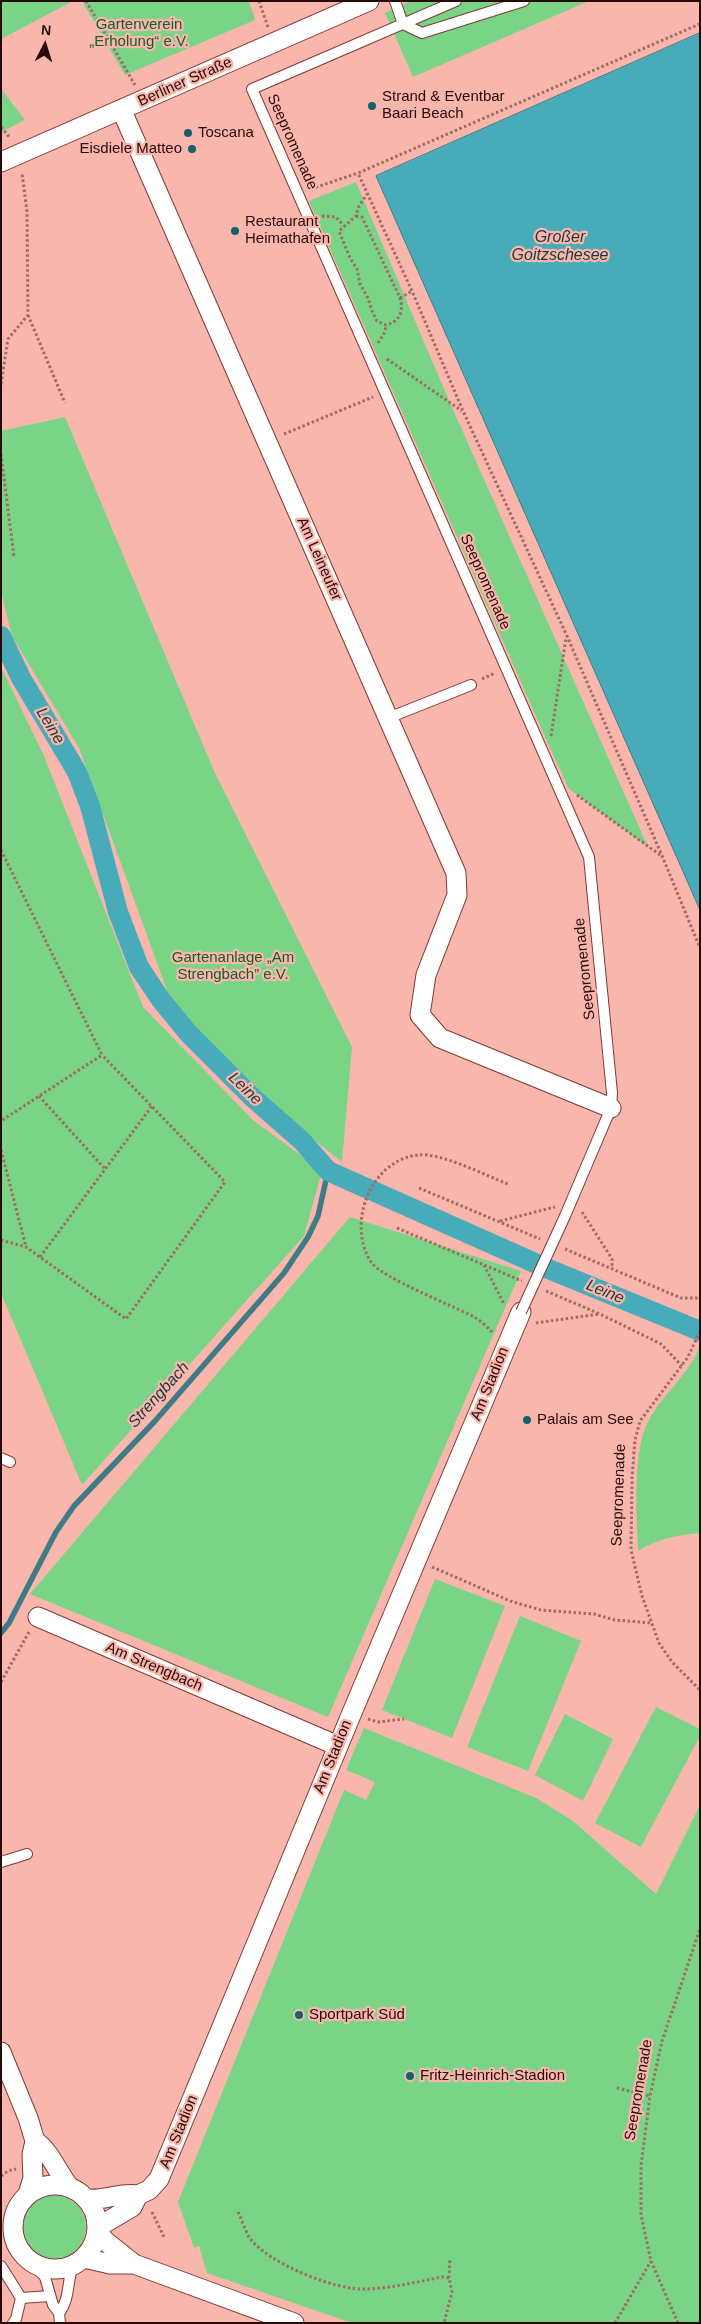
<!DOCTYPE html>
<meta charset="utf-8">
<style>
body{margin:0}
#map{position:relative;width:701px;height:2324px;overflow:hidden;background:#f9b6ad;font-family:Arial,sans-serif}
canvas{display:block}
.frame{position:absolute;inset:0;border:2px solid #270a08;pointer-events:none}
.north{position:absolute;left:20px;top:20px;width:50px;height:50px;-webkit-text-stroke:4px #f9b6ad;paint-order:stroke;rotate:5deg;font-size:14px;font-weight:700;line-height:20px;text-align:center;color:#270a08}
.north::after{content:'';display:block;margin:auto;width:18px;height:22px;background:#270a08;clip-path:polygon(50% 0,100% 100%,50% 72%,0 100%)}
</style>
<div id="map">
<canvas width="701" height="2324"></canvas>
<div class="frame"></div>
<div class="north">N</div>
</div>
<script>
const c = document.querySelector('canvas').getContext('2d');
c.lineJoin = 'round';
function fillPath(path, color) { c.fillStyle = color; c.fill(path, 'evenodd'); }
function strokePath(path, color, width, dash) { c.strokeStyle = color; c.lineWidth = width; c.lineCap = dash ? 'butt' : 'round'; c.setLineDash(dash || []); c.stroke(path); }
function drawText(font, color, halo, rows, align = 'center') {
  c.font = font + ' Arial,sans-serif'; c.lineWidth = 4.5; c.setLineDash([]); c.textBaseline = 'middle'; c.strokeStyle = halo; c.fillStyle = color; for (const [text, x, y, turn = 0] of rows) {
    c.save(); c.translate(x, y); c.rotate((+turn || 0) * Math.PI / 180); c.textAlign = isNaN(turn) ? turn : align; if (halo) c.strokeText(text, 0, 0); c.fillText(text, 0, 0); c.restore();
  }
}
const green = new Path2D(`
 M1 1H73L1 39Z
 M82 1H249L255 20 125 75Z
 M411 1H589L413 77 385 13Z
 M1 89 25 120 1 132Z
 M356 182 450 403 648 847 569 789 550 748 309 201Z
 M65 417 214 771 352 1047 342 1162 272 1106 173 1007 79 748 12 636 1 592V431Z
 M1 667 44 756 143 1007 253 1120 322 1171 304 1236 82 1485 1 1293Z
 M350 1217 521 1271 328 1717 30 1594Z
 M700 1346V1533C678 1535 656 1539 638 1551 637 1517 632 1452 648 1422 662 1394 689 1375 700 1346Z
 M435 1579 505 1606 452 1738 382 1710Z
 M520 1616 581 1641 528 1771 467 1747Z
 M656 1707 700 1729V1736L641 1847 595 1823Z
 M565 1714 613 1739 583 1801 535 1775Z
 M364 1728 536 1798 573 1821 656 1894 700 1805V2323H352L207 2273 199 2246 194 2248 178 2202 344 1790 366 1800 375 1782 346 1770Z
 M22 2227a32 32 0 1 1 64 0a32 32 0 1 1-64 0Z`);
const water = new Path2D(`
 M700 33V910L376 176Z`);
const stream = new Path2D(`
 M1 1633 9 1623 56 1532 74 1506 155 1421 284 1273 308 1237 318 1216 328 1171`);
const canal = new Path2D(`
 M1 636 21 678 77 772 90 806 118 912 139 967 161 1000 189 1034 252 1097 302 1141 328 1171 546 1268 700 1331`);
const path = new Path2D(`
 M86 1 135 85
 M259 1 268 27
 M700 24 358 173 412 291 463 411 567 636 663 858 700 948
 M1 127 10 138
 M311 189 358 173
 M322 216 336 217 344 226
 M356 216 362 217 400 298C404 310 400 322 386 325L377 321 372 311 368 298 360 284 357 269 350 258 339 231 356 216 358 208 367 194
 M400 298 412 291
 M28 315 65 403
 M378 343 385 332 386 325
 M387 359 462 411
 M1 384 8 339 28 315 27 212 22 173
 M284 434 373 397
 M1 454 14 557
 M482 679 495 673
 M551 736 566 638
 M577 795 663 857
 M1 850 102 1055 1 1121
 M39 1096 105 1169
 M1 1150 26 1247
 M419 1188 540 1239
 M582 1212 612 1259V1269
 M500 1221 555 1207
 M397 1228 522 1281
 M1 1240 26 1247 126 1319 225 1182 102 1055
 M565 1249 681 1298H700
 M40 1257 152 1106
 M484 1265 504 1304
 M546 1291 600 1314 661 1344 682 1366
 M536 1323 599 1314
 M700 1331 688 1357 640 1421 635 1440 632 1478 631 1550 642 1596 659 1643 672 1662 700 1690
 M492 1332C487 1327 481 1321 474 1317 454 1306 380 1277 371 1262 346 1223 371 1160 418 1155 440 1152 487 1176 508 1184
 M432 1567 510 1601 541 1610 594 1614 615 1620 652 1623
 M1 1682 29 1632
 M368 1719 378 1722 404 1719
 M617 2088 650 2096
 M1 2176 8 2171 16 2169
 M152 2212 164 2237
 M238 2212C242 2220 245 2230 249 2237 267 2263 336 2291 366 2289 392 2288 417 2282 442 2277L449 2278 452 2292 444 2323
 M449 2278 450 2258
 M615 2323 651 2261
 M678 2323 651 2261 641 2215V2165L650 2096 662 2041 700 1929`);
const service = new Path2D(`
 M395 1 403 24 422 33 524 1
 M456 1 252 89 589 857 612 1093 611 1108 565 1216
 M388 718 471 685
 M1 1458 10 1462
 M1 1862 27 1854
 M33 2264 45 2277 53 2305 59 2313 60 2323
 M1 2266 21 2298 16 2319 13 2323
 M21 2298 50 2296
 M59 2313C70 2300 67 2281 73 2265`);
const minor = new Path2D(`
 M122 111 456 873 457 895 426 975 420 1015 440 1038 611 1108
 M1 162 369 1
 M38 1617 338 1746
 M1 2052 28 2118 35 2141 32 2155 33 2178 28 2194
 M35 2141C50 2151 58 2173 70 2188
 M13 2227a42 42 0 1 1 84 0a42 42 0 1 1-84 0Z
 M86 2199C105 2201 120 2192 138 2195
 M98 2227 132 2207 138 2195 149 2190 159 2179 351 1715 521 1312
 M97 2231 105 2241 134 2264 294 2323
 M84 2258 110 2264H134`);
const serviceBridge = new Path2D(`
 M521 1312 565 1216`);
const markers = [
 [372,106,5,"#13616b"],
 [188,133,5,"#13616b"],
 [192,149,5,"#13616b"],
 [235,231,5,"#13616b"],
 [527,1420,5,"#13616b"],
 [299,2015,5,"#13616b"],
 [410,2076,5,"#13616b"]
];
const parkNames = [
 ["Gartenverein",139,25],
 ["„Erholung“ e.V.",139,42],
 ["Gartenanlage „Am",233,958],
 ["Strengbach” e.V.",233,975]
];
const streetNames = [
 ["Berliner Straße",185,82,-24],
 ["Seepromenade",292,142,66],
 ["Am Leineufer",319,559,66],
 ["Seepromenade",485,582,66],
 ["Seepromenade",585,969,-96],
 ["Am Stadion",490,1384,-68],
 ["Seepromenade",619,1495,-88],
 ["Am Strengbach",154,1667,23],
 ["Am Stadion",333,1757,-68],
 ["Seepromenade",639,2090,-80],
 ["Am Stadion",179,2132,-68]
];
const poiNames = [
 ["Strand & Eventbar",382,97],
 ["Baari Beach",382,114],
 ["Toscana",198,133],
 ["Eisdiele Matteo",182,149,"right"],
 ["Restaurant",245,222],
 ["Heimathafen",245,239],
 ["Palais am See",537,1420],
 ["Sportpark Süd",309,2015],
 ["Fritz-Heinrich-Stadion",420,2076]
];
const waterNames = [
 ["Großer",560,238],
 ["Goitzschesee",560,256],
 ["Leine",50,726,59],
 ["Leine",245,1089,44],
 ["Leine",605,1292,22],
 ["Strengbach",159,1395,-48]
];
fillPath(green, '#79d486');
fillPath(water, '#48abb9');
strokePath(water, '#3e7b84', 1);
strokePath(stream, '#3e7b84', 5.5);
strokePath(canal, '#48abb9', 20);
strokePath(service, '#7f3932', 12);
strokePath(minor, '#7f3932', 21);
strokePath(path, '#9e6b65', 3, [2.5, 2.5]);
strokePath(service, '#fff', 10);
strokePath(minor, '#fff', 19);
strokePath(serviceBridge, '#7f3932', 12, []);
strokePath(serviceBridge, '#fff', 10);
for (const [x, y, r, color] of markers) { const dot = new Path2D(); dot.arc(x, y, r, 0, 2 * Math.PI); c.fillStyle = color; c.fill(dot); strokePath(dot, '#f9b6ad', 2); }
drawText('15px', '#135d26', '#f9b6ad', parkNames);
drawText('15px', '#270a08', '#f9b6ad', streetNames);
drawText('15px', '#270a08', '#f9b6ad', poiNames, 'left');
drawText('italic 16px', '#1a393d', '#f9b6ad', waterNames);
</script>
